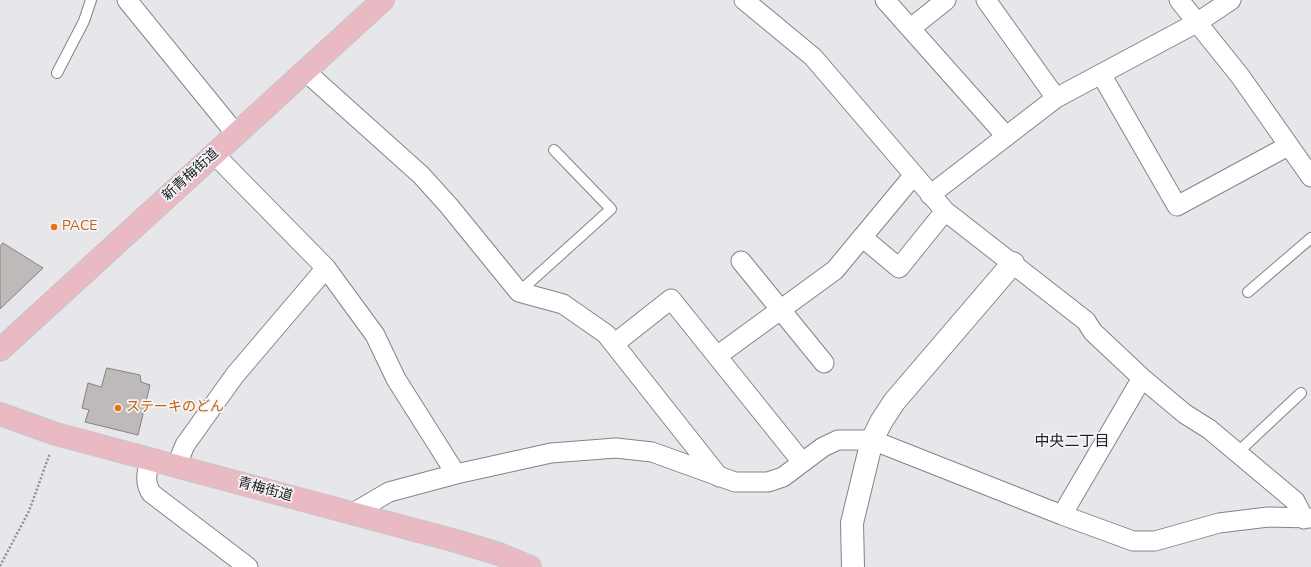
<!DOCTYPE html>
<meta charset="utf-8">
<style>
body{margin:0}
canvas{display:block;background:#e7e7eb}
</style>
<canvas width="1311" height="567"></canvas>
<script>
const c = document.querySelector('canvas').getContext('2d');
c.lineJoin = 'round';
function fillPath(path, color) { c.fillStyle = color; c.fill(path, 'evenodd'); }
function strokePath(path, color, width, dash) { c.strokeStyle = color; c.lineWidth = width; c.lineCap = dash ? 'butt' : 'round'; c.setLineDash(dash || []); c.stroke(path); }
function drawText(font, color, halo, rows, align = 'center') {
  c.font = font + ' "Nunito Sans","Noto Sans JP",sans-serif'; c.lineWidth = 3.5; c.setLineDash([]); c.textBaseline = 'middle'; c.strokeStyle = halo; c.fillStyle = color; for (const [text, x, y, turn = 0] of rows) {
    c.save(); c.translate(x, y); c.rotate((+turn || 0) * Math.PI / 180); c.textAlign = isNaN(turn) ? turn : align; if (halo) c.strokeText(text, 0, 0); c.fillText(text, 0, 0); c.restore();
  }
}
const building = new Path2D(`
 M3 243 43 268 0 309V247Z
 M107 368 140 375 141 382 150 385 138 435 85 422 89 410 82 408 88 383 101 387Z`);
const path = new Path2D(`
 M0 566 29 511 50 453`);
const lane = new Path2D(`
 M57 73 84 21 91 0
 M519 292 611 209 554 150
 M1248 292 1311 238
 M1237 453 1301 393`);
const street = new Path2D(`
 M127 0 236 134
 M744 0 813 57 945 211 1086 321 1093 332 1142 378 1185 414 1209 429 1295 501 1304 519
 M885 0 1006 136
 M986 0 1056 98
 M1179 0 1240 76 1311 177
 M911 28 946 0
 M305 71 421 175 449 206 519 292 563 304 606 334 719 477
 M1101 74 1177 206 1288 146
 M214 154 326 268 375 335 396 379 456 474
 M930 195 1056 98 1198 22 1231 0
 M862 237 899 268 945 211
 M741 261 824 363
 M614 344 671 299 802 462
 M717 356 835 270 913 176
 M150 460C147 472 144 482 151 493L248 567
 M176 467 185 445 235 375 326 268
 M353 513 389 492 456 474 551 453 616 448 652 452 735 482H768L783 477 823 447 838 440H872L1062 515 1133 541H1155L1219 523 1268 517 1311 518
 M1062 515 1142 378`);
const secondary = new Path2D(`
 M853 567 852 523 872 440 881 422 894 402 1013 263`);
const primary = new Path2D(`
 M0 350 383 0
 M0 414 56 434 456 541 499 554 530 567`);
const markers = [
 [54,227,4,"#e8710a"],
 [118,408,4,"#e8710a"]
];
const streetNames = [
 ["新青梅街道",191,175,-42],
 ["青梅街道",265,490,15]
];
const foodNames = [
 ["PACE",62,227],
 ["ステーキのどん",126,408]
];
const neighbourhoodNames = [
 ["中央二丁目",1072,442]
];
fillPath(building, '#bebab9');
strokePath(building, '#858180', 1);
strokePath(lane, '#838487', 12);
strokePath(street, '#838487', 21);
strokePath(secondary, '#838487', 24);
strokePath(primary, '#c5c5c6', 24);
strokePath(path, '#919194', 2.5, [2, 2]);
strokePath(lane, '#fff', 10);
strokePath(street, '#fff', 19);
strokePath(secondary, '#fff', 22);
strokePath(primary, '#e9bac4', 22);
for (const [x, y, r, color] of markers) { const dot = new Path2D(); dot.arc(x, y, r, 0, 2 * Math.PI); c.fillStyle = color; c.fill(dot); strokePath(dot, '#f4f5f8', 1.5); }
drawText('14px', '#202022', '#f4f5f8', streetNames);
drawText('14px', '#c56008', '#f4f5f8', foodNames, 'left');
drawText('15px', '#202022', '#f4f5f8', neighbourhoodNames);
</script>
